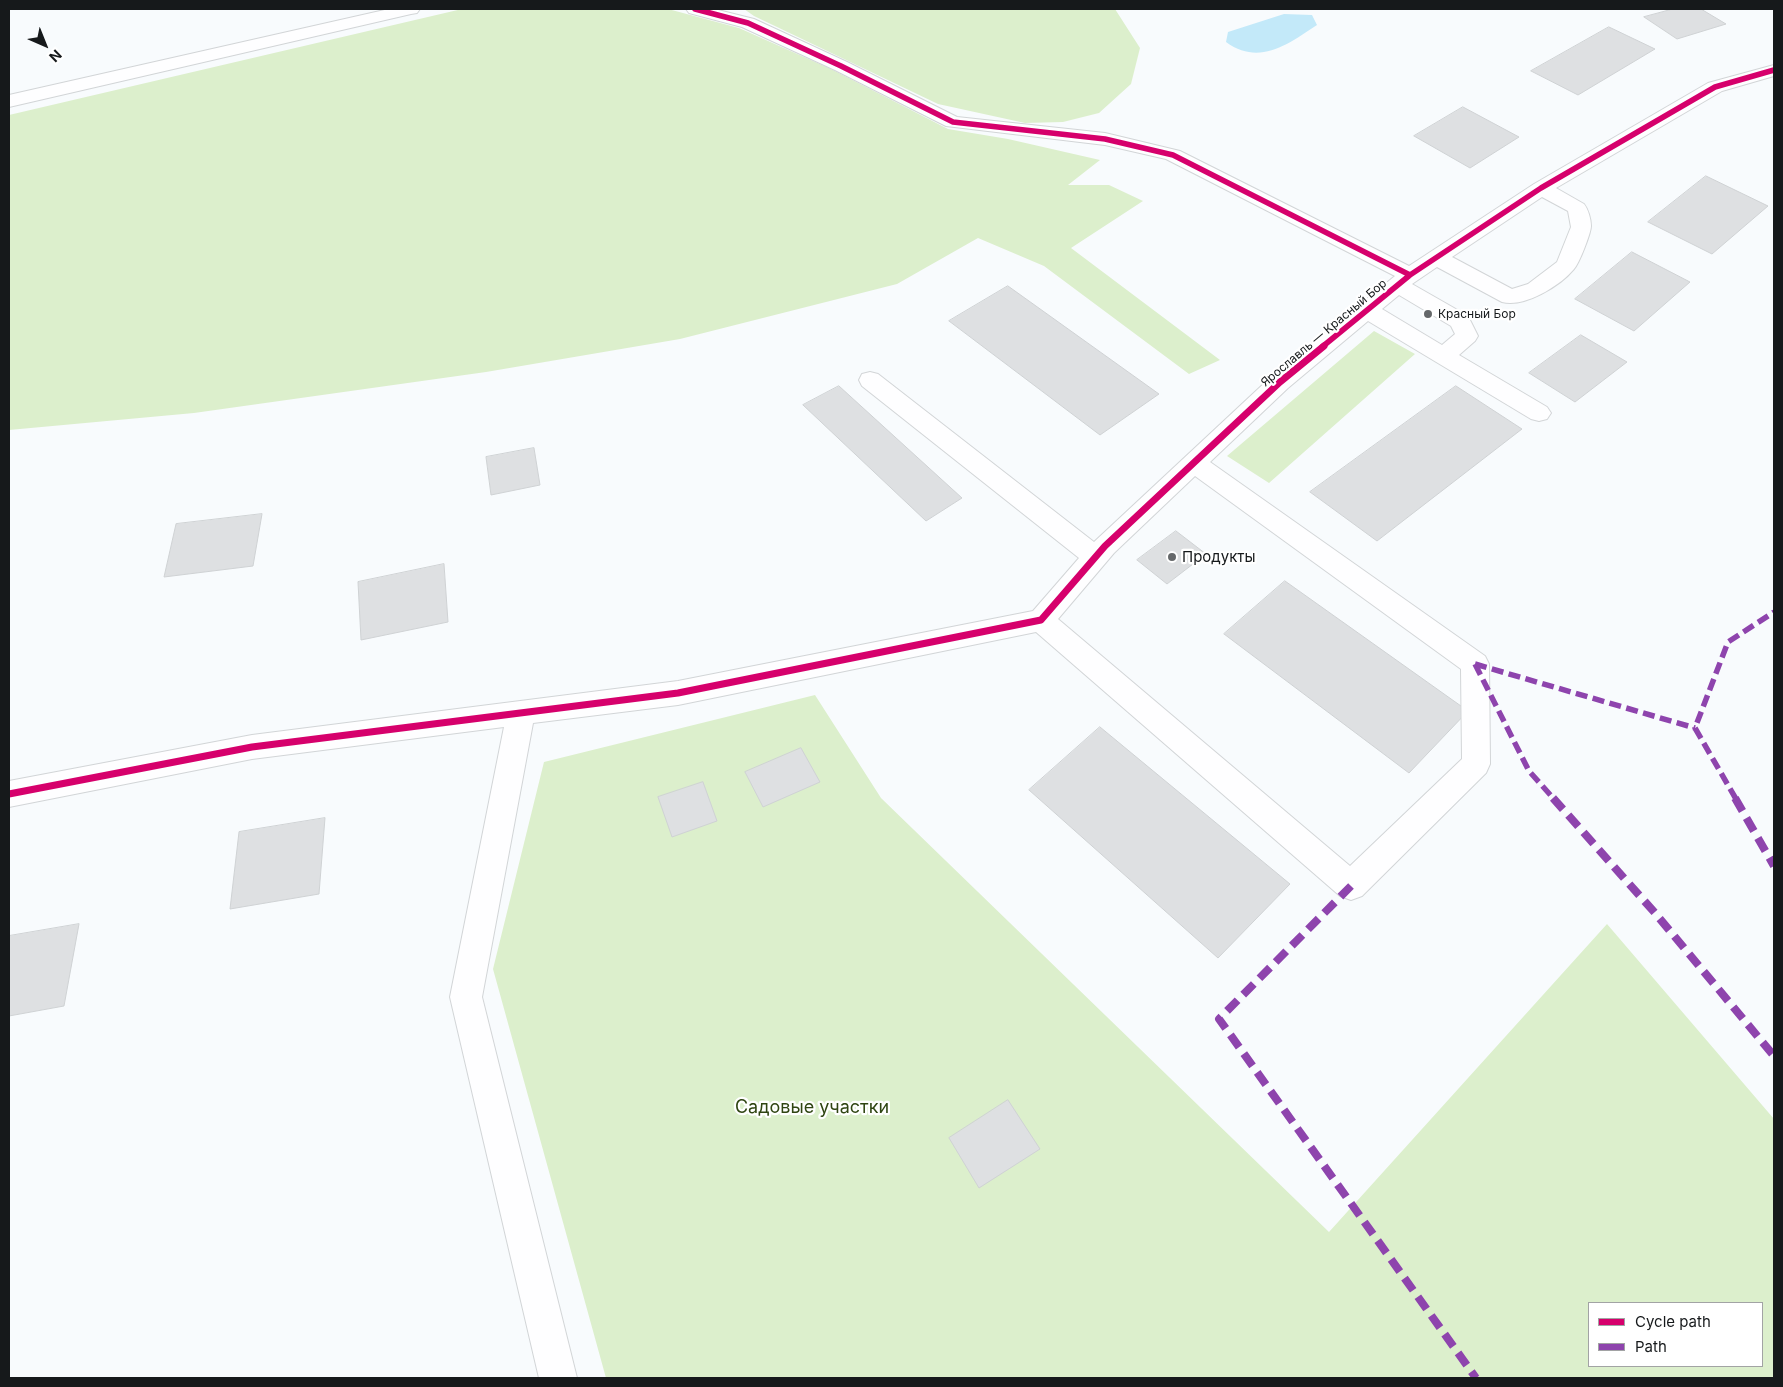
<!DOCTYPE html>
<meta charset="utf-8">
<style>
body{margin:0}
#map{position:relative;width:1783px;height:1387px;overflow:hidden;background:#f8fbfd;font-family:Inter,sans-serif}
canvas{display:block}
.frame{position:absolute;inset:0;border:10px solid #16191b;pointer-events:none}
.legend{position:absolute;left:1588px;top:1302px;width:175px;height:65px;box-sizing:border-box;background:#fff;border:1px solid #a2a3a4;margin:0;padding:6px 9px;list-style:none;font-size:15px;color:#16191b}
.legend li{display:flex;align-items:center;gap:10px;height:25px}
.legend b{width:25px;border:1px solid #a2a3a4}
.north{position:absolute;left:20px;top:20px;width:50px;height:50px;-webkit-text-stroke:4px #fff;paint-order:stroke;rotate:136deg;font-size:14px;font-weight:700;line-height:20px;text-align:center;color:#16191b}
.north::after{content:'';display:block;margin:auto;width:18px;height:22px;background:#16191b;clip-path:polygon(50% 0,100% 100%,50% 72%,0 100%)}
</style>
<div id="map">
<canvas width="1783" height="1387"></canvas>
<div class="frame"></div>
<ul class="legend">
<li><b style="height:6px;background:#d6006c"></b>Cycle path</li>
<li><b style="height:6px;background:#8e44ad"></b>Path</li>
</ul>
<div class="north">N</div>
</div>
<script>
const c = document.querySelector('canvas').getContext('2d');
c.lineJoin = 'round';
function fillPath(path, color) { c.fillStyle = color; c.fill(path, 'evenodd'); }
function strokePath(path, color, width, dash) { c.strokeStyle = color; c.lineWidth = width; c.lineCap = dash ? 'butt' : 'round'; c.setLineDash(dash || []); c.stroke(path); }
function drawText(font, color, halo, rows, align = 'center') {
  c.font = font + ' Inter,sans-serif'; c.lineWidth = 4.5; c.setLineDash([]); c.textBaseline = 'middle'; c.strokeStyle = halo; c.fillStyle = color; for (const [text, x, y, turn = 0] of rows) {
    c.save(); c.translate(x, y); c.rotate((+turn || 0) * Math.PI / 180); c.textAlign = isNaN(turn) ? turn : align; if (halo) c.strokeText(text, 0, 0); c.fillText(text, 0, 0); c.restore();
  }
}
const green = new Path2D(`
 M462 9H668L739 28 831 69 948 129 1008 139 1100 160 1068 185H1109L1143 201 1071 248 1220 360 1189 374 1044 266 978 238 897 284 680 339 486 372 194 413 9 430V115Z
 M744 9H1115L1140 48 1131 84 1099 113 1063 122 1025 123 938 104 754 16Z
 M1374 331 1415 354 1269 483 1227 456Z
 M815 695 881 798 1329 1232 1607 924 1774 1119V1378H606L493 969 544 762ZM1589 1303H1762V1366H1589Z`);
const water = new Path2D(`
 M1284 14 1312 15 1317 25C1287 45 1259 66 1226 42L1228 32Z`);
const building = new Path2D(`
 M1673 9H1701L1726 24 1677 39 1644 17Z
 M1609 27 1655 49 1578 95 1531 71Z
 M1463 107 1519 137 1470 168 1414 136Z
 M1706 176 1768 206 1712 254 1648 222Z
 M1632 252 1690 282 1634 331 1575 299Z
 M1008 286 1159 394 1100 435 949 321Z
 M1581 335 1627 362 1575 402 1529 373Z
 M839 386 962 498 926 521 803 405Z
 M1456 386 1522 429 1377 541 1310 492Z
 M534 448 540 485 491 495 486 457Z
 M262 514 253 566 164 577 176 524Z
 M1176 531 1206 554 1167 584 1137 560Z
 M444 564 448 622 361 640 358 582Z
 M1285 581 1468 711 1409 773 1224 634Z
 M1100 727 1290 884 1218 958 1029 790Z
 M801 748 820 782 763 807 745 772Z
 M703 782 717 821 672 837 658 797Z
 M325 818 319 894 230 909 239 832Z
 M79 924 64 1006 9 1016V936Z
 M1008 1100 1040 1149 979 1188 949 1138Z`);
const minor = new Path2D(`
 M389 9H420L417 13 411 14 9 107V95Z
 M686 9H714L754 19 847 62 957 117 1105 133 1180 151 1409 266 1534 184 1708 83 1774 65V76L1722 91 1556 188 1584 204C1588 209 1591 219 1591 226 1591 233 1579 264 1574 269 1560 286 1524 308 1502 302L1437 267 1412 284 1468 316 1478 336 1475 341 1459 355 1547 407 1551 413 1547 419 1539 421 1531 419 1368 321 1288 388 1210 462 1485 656 1489 664 1490 764 1486 773 1362 896 1351 900 1340 896 1036 632 678 705 533 723 482 997 577 1378H539L450 997 504 727 252 759 9 807V781L252 735 678 681 1033 611 1079 558 862 386 859 380 862 374 870 372 878 374 1094 542 1272 376 1395 276 1166 159 1105 145 946 126 835 70 742 27 689 13ZM1542 197 1568 211 1571 227 1557 262 1528 284 1512 289 1452 257ZM1399 295 1451 326 1455 334 1442 345 1382 309ZM1195 476 1461 669 1462 759 1350 866 1058 619 1114 553Z`);
const quietFar1 = new Path2D(`
 M1475 664 1529 771 1554 799
 M1475 664 1695 728
 M1736 799 1695 728 1728 642 1774 612`);
const quiet = new Path2D(`
 M1553 798 1655 913 1774 1056
 M1735 798 1774 866
 M1351 886 1219 1019 1476 1378`);
const cyclewayFar1 = new Path2D(`
 M695 9 748 23 841 66 953 122 1105 139 1173 155 1410 275
 M1322 347 1410 275 1541 188 1715 87 1774 70`);
const cycleway = new Path2D(`
 M9 794 252 747 678 693 1041 620 1105 546 1280 382 1324 346`);
const markers = [
 [1428,314,5,"#65686a"],
 [1172,557,5,"#65686a"]
];
const farPoinames = [
 ["Красный Бор",1438,314]
];
const farStreetnames = [
 ["Ярославль — Красный Бор",1324,333,-40]
];
const poiNames = [
 ["Продукты",1182,557]
];
const nearParknames = [
 ["Садовые участки",812,1108]
];
fillPath(green, '#dcefcc');
fillPath(water, '#c3e9f9');
fillPath(building, '#dee0e2');
strokePath(building, '#cfd2d4', 1);
strokePath(minor, '#d2d5d7', 2);
fillPath(minor, '#fefeff');
strokePath(quietFar1, '#8e44ad', 5.5, [12, 5.5]);
strokePath(quiet, '#8e44ad', 8, [15, 8]);
strokePath(cyclewayFar1, '#d6006c', 5.5);
strokePath(cycleway, '#d6006c', 7);
for (const [x, y, r, color] of markers) { const dot = new Path2D(); dot.arc(x, y, r, 0, 2 * Math.PI); c.fillStyle = color; c.fill(dot); strokePath(dot, '#fff', 2); }
drawText('12px', '#16191b', '#fff', farPoinames, 'left');
drawText('12px', '#16191b', '#fff', farStreetnames);
drawText('15px', '#16191b', '#fff', poiNames, 'left');
drawText('18px', '#2f4512', '#fff', nearParknames);
</script>
